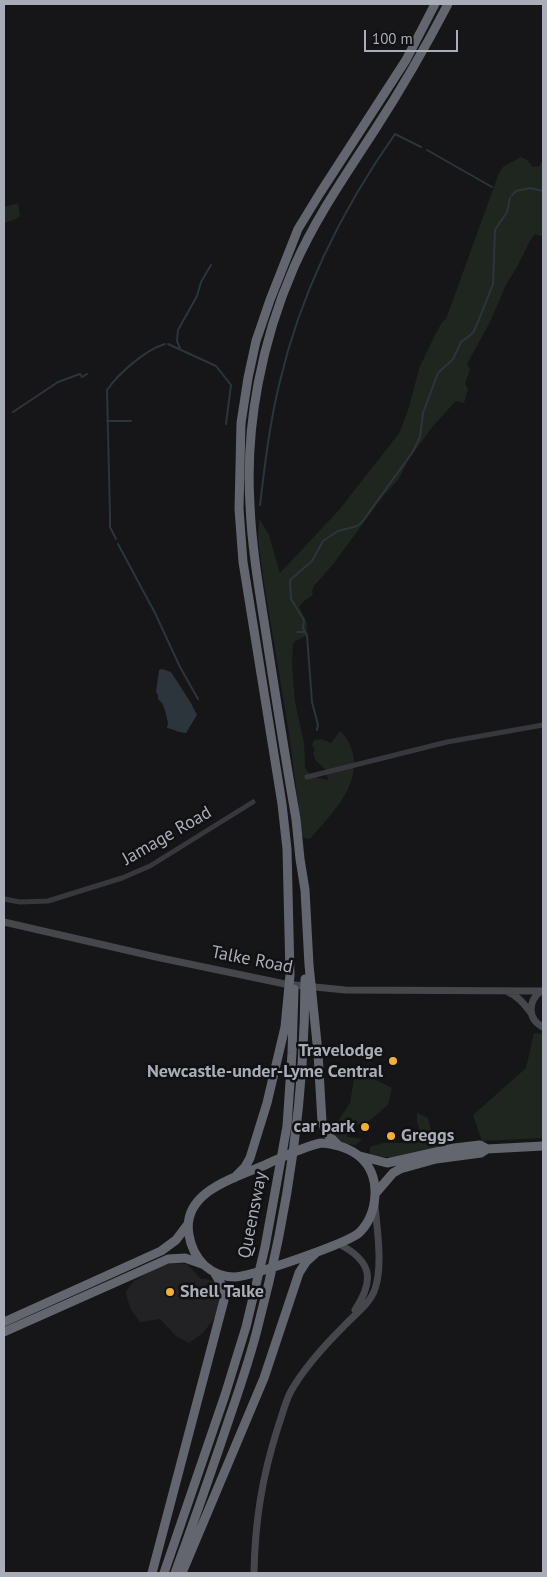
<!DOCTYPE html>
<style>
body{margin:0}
#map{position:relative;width:547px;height:1577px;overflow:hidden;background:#161618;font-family:"PT Sans",sans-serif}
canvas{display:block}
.frame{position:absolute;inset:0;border:5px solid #a8adb8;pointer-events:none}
.scale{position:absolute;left:364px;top:30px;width:94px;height:22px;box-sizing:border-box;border:2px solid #a8adb8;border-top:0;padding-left:6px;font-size:15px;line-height:18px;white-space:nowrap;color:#a8adb8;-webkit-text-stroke:4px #111113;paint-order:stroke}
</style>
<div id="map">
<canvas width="547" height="1577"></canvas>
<div class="frame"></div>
<div class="scale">100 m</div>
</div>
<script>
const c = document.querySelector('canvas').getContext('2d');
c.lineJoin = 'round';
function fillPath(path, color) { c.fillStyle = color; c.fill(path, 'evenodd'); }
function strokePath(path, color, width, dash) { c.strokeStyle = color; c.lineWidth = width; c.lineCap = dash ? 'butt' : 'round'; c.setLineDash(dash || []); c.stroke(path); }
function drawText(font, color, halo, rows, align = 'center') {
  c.font = font + ' "PT Sans",sans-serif'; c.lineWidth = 5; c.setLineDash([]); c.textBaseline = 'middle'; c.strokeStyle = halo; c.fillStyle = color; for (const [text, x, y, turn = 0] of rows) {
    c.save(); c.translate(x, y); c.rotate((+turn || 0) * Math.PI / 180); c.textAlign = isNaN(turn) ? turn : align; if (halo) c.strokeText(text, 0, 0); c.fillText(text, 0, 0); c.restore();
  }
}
const built = new Path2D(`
 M170 1263 187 1264 201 1279H206L214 1281 220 1297 219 1312 203 1333 189 1343 176 1336 160 1319 140 1322 131 1310 127 1298 126 1291 134 1281 149 1272Z`);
const green = new Path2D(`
 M521 157 527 160 533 167 539 166 543 160V235L541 236 535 234 531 239 516 269 507 283 490 322 467 364 470 369 465 384 468 389 464 403 456 401 433 426 409 459 398 480 384 495 334 563 314 586 312 591 313 595 304 601 299 607 307 623 306 636 295 641 293 644 292 664 295 702 304 743 305 767 308 772 314 777 328 780 325 769 316 761 313 753 315 750 312 745 314 740 321 739 331 743 340 731C347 737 351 745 353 754 360 788 330 815 310 839L304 838 302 835 289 733 263 577 258 538 259 518 269 535 280 573 339 510 400 432 408 410 420 366 435 335 442 322 446 319 499 173 503 167Z
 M18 203 20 216 16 219 4 223V207Z
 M534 1033 543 1034V1138L482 1141 473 1115 526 1068Z
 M360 1072 392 1088 388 1105 364 1125 349 1123 347 1137 362 1139 356 1145C345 1145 339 1141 331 1135L336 1128 338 1121 350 1103 355 1073Z
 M417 1113 428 1118 432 1134H440L449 1146C423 1152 396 1163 370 1154V1147L383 1143H402L407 1138 421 1133 417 1123Z`);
const water = new Path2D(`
 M162 669 171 672 191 703 197 715 186 733C179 733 174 729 167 728L168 723C166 715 165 704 158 699V695L156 692 159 670Z`);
const stream = new Path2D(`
 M427 150 492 187
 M512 195 516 191 530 188 543 191
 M168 344 216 366 231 385 226 424
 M180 348 177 341 178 330 197 296 201 282 211 265
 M13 412 58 382 80 374 82 377 87 374
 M107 421H131
 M260 505C265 463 270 421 280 381 301 292 343 208 395 134L421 147
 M116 539 110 527V517L107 390C119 373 145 350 165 344
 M118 544 155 613 180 667 198 699
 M297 632H305
 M317 730 318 725 312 702 307 635 303 628 304 620 291 599 290 580 312 561 323 541 338 531 357 526 362 522 412 453 420 437 423 413 438 373 453 359 461 342 473 333 478 322 493 284 495 230 507 212 510 198`);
const street = new Path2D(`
 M307 777 447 742 543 725
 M4 899 20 902 48 901 122 878 150 866 253 802`);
const secondary = new Path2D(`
 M4 922 156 957 285 984 345 990 539 991
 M541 991C528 1001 527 1019 543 1027
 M508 992C518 996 524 1004 531 1013
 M339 1244C372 1261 375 1280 355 1310
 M254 1573C255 1521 262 1477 278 1427 282 1416 285 1402 291 1391 304 1368 325 1345 344 1326 354 1315 370 1304 375 1289 383 1265 377 1229 375 1205`);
const highway = new Path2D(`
 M321 1143C334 1144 350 1148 360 1157 382 1176 378 1213 360 1232 349 1243 252 1276 235 1277 224 1277 213 1273 204 1265 196 1257 191 1247 189 1235 181 1192 234 1178 265 1165 283 1157 302 1147 321 1143Z
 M339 1146 326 1133 322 1122 318 1053 309 965 305 890 300 859 296 819C286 762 277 705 268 647 261 600 252 553 250 505 245 425 262 340 294 267 316 217 347 173 376 128 402 88 426 46 448 4
 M360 1156 387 1163 454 1148 480 1145 487 1149 543 1146
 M234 1178 245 1167 250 1158 267 1103 285 1027 290 975 287 849 282 804 243 562 239 509 241 423 248 378 256 341 270 300 298 229 320 193 406 60 435 4
 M375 1194 393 1173 400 1169 436 1159 481 1153 487 1149
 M4 1322 161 1251 176 1240 188 1224
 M4 1332 168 1259 185 1258 202 1264
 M152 1573 224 1300V1289L214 1272
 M164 1573 225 1395 246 1327 265 1247 287 1126 292 1053 294 989
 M175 1573C192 1527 208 1481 224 1434 236 1398 249 1363 258 1326 288 1213 305 1096 305 979
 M182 1573 264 1378 299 1273 306 1262 315 1254`);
const markers = [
 [393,1061,5,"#f2b134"],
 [365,1127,5,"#f2b134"],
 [391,1136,5,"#f2b134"],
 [170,1292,5,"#f2b134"]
];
const streetNames = [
 ["Jamage Road",167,836,-30],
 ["Talke Road",252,960,11],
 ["Queensway",253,1215,-79]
];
const poiNames = [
 ["Travelodge",383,1051],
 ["Newcastle-under-Lyme Central",383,1072],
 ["car park",355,1127],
 ["Greggs",401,1136,"left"],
 ["Shell Talke",180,1292,"left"]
];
fillPath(built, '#222225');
fillPath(green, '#1e261f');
fillPath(water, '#2c353c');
strokePath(stream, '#2c353c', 2);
strokePath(street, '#37383d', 5);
strokePath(secondary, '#45474d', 7);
strokePath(highway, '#63666e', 9);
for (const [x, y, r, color] of markers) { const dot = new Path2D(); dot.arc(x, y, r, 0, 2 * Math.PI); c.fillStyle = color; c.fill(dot); strokePath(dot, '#111113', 2); }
drawText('18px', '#a8adb8', '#111113', streetNames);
drawText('bold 18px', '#a8adb8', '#111113', poiNames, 'right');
</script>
